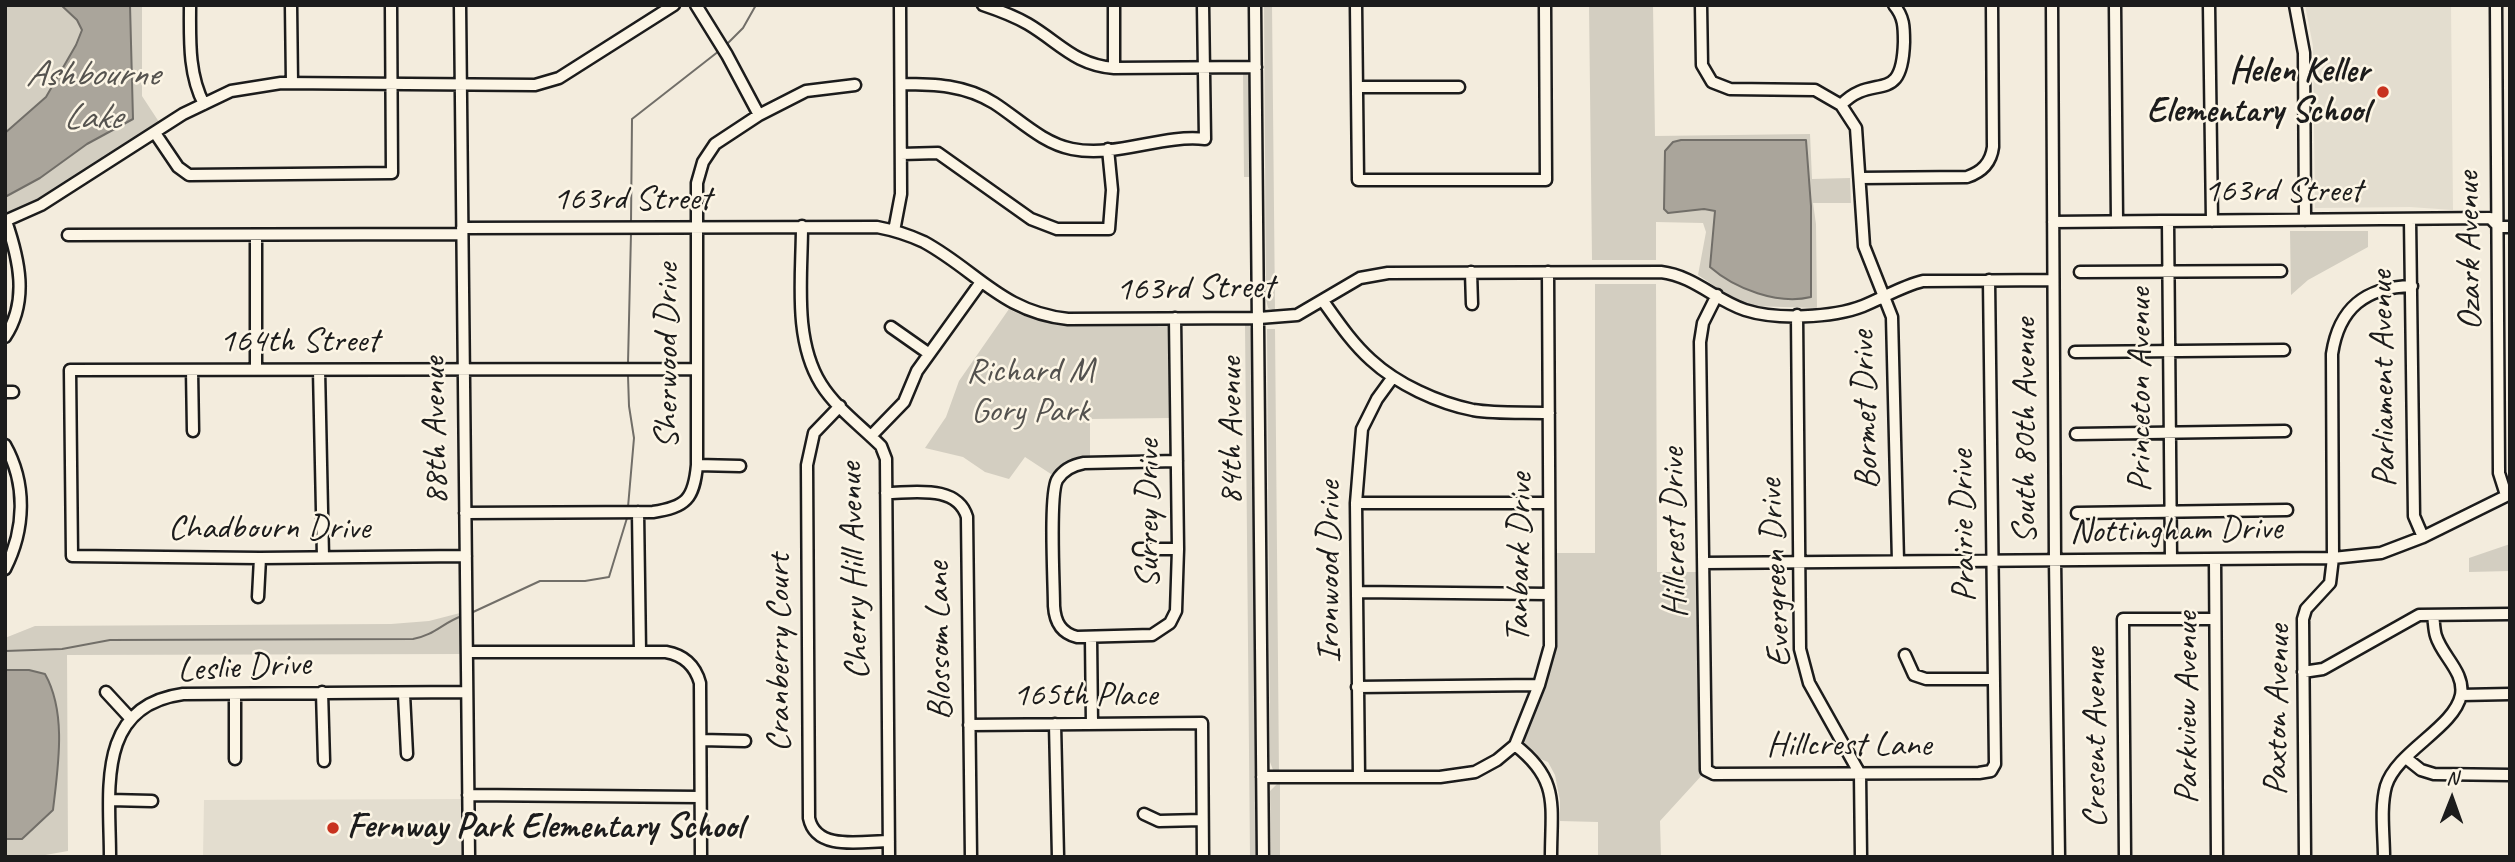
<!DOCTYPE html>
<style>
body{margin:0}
#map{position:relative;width:2515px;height:862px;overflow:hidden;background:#f3ecdd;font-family:Caveat,sans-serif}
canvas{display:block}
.frame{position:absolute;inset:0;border:7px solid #1c1c1c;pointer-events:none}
.north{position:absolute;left:2417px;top:764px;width:70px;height:70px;-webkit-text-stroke:5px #fcf5e5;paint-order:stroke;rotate:1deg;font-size:19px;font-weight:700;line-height:28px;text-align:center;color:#1c1c1c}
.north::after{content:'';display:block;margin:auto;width:24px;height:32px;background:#1c1c1c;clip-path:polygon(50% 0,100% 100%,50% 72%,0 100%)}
</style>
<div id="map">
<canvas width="2515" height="862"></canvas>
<div class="frame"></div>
<div class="north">N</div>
</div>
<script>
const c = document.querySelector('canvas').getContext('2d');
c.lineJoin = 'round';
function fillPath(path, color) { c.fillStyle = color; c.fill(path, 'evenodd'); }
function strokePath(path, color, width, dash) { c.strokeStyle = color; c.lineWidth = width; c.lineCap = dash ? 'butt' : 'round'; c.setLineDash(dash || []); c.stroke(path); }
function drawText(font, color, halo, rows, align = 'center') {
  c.font = font + ' Caveat,sans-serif'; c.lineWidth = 5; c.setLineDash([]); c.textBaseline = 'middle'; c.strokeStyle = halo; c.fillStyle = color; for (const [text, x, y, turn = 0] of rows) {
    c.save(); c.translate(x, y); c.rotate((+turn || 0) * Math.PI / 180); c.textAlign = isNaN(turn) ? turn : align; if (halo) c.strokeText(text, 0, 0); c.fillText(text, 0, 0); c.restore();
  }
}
const built = new Path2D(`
 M2305 5H2451L2453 210 2410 207 2315 208 2313 46Z
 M461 799 462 857H203L204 800Z`);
const green = new Path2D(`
 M5 5H142V96L159 122 51 193 5 215Z
 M1264 5H1272L1275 311 1268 308 1266 299Z
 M1589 5H1653L1655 136 1810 134 1812 179 1850 178 1851 203H1813L1816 224 1817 308 1750 306 1722 291 1698 275 1706 232 1703 223 1656 222V260H1592Z
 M1243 71 1250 77 1251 177H1244Z
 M2290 231H2368V247L2308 280 2291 295Z
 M1595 284H1656L1657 572H1698L1700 763 1703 774 1660 821 1661 857H1598V822L1560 821V801L1555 775 1548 762 1538 758 1521 741 1547 668 1553 553H1595Z
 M1009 309C1059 336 1114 317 1167 324L1170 329V418L1090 419V457L1070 461 1054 476 1025 457 1009 479 985 472 963 457 925 448 946 417 959 381Z
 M1245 324 1249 325 1253 333 1257 857H1250Z
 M1267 329H1275L1279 773 1273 770 1270 762Z
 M2510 544V571L2469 572V558Z
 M460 613V654L67 655 68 851 34 857H5V638L35 626 391 624 429 621Z
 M1280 781V857H1271L1270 791Z`);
const water = new Path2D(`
 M61 5H130L133 119 87 144 40 178 5 197V133L46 97 76 45 82 30 77 20Z
 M1681 140H1806L1811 206V297C1778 305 1735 289 1710 267L1715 211 1704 209 1668 213 1664 209 1665 151 1673 142Z
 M5 670H29L45 674C67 713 58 767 53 810L22 839H5Z`);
const stream = new Path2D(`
 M727 44 743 28 756 5
 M631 222 632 119 719 51
 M628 363 631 233
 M628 507 634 438 629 406 628 376
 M471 613 540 581H585L609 577 627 518
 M5 651 62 649 110 640 413 639C435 635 442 623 462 616`);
const minor = new Path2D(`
 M190 5C190 38 188 74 204 104
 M291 5 292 83
 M460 5 469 857
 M696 5 727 55 759 115
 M983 5C998 10 1014 16 1028 24 1060 43 1075 65 1114 68L1256 67
 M1114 5V68
 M1255 5 1263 857
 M1356 5 1358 180H1546L1545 5
 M1701 5 1702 65 1712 82 1730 89 1815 90 1841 105 1856 128 1864 246 1892 317 1898 561
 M2052 5 2055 560 2059 857
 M2115 5 2117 221
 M2209 5 2212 221
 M2295 5 2304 53 2305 220
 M2496 5 2499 473 2506 495
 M901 84C935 84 965 85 994 103 1019 119 1042 143 1072 149 1116 158 1162 134 1205 139L1203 5
 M1357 87H1459
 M1841 105C1873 71 1902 108 1904 42 1904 27 1904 17 1894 5
 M155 133 178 167 189 175 392 173 391 5
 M901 154 938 153 1031 219 1057 229H1109L1112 190 1108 149
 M1860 178 1967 177C1982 172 1991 163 1993 147L1992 5
 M2410 219 2414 516 2423 537
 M5 221 41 205 183 114 231 91 281 83 535 85 559 78 674 5
 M2168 221 2171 559
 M2053 222 2490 218 2499 227H2510
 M802 226C802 277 793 339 821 384 836 408 861 426 881 446L886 459 889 857
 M462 228 877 227C893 230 909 235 924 242 977 271 1002 312 1068 319L1259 318 1297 315 1360 278 1388 273 1661 272C1694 276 1715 300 1745 310 1776 320 1832 318 1863 306 1883 298 1902 286 1923 281L2053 280
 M894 231 901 194 900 5
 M68 235 462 234
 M256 235V370
 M1471 272 1472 304
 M2080 272 2281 271
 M1717 295 1703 323 1700 342 1706 770 1714 774 1979 773 1991 771 1995 764 1989 280
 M1323 301C1338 322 1352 343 1371 360 1397 384 1438 403 1473 410 1497 414 1524 412 1549 413
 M1797 315 1800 649 1809 683 1860 774 1861 857
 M1175 318 1178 549 1176 611 1170 623 1152 635 1077 637C1061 633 1055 622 1054 606 1054 583 1049 496 1057 480 1063 470 1073 465 1084 463L1177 461
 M891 327 928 353
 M5 337C29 301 19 259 6 221
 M2075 352 2284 350
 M192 370 193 431
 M319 370 323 557
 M5 392H13
 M840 406 814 433 807 465 809 818C816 852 863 841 889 841
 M2076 434 2285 431
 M871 436 904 402 917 371 981 282
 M5 445C27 484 25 530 5 569
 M697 465 740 466
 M886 493C913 493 957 484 967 517L971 857
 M1356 503H1549
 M638 512 640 652
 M465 513 653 512C686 507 694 499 697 465V183L703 162 715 144 759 115 806 91 855 85
 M2077 513 2287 510
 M1139 549H1178
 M466 556 260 558 72 556 70 370 696 369
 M2215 559 2217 857
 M1704 563 2333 558 2381 553 2423 537 2510 494
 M1358 592 1549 594
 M258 597 260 558
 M1091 637 1092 724
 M467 652H666C683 655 695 665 700 683L701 857
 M1905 655 1914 675 1926 679H1994
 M2303 672 2323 669 2419 615 2510 614
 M1357 687 1539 685
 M106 692 131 719
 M322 692 324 761
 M235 694V759
 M404 694 407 754
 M2461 695 2510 694
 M1055 724 1058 857
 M969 725 1202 723 1203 857
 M701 740 745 741
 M1515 745C1560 780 1551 805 1551 857
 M2406 758 2421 770 2434 774 2510 775
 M1262 777H1440L1475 772 1497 760 1515 745 1539 685 1550 646 1548 272
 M1359 777 1356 503 1362 429 1377 399 1393 377
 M468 795 700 797
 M110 800 152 801
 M1144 814 1159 821 1202 820
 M110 857C110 791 95 706 183 694L467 692
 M2125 857 2123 619H2215
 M2305 857 2303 619 2306 609 2330 583 2333 558 2332 354C2339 308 2365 287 2412 286
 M2384 857C2384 835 2380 808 2386 786 2397 751 2454 728 2461 695 2465 672 2442 656 2436 636 2434 630 2434 621 2433 615`);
const markers = [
 [2383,92,7,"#c8321e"],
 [333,828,7,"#c8321e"]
];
const poiNames = [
 ["Helen Keller",2369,72],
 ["Elementary School",2369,112],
 ["Fernway Park Elementary School",347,828,"left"]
];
const streetNames = [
 ["163rd Street",2283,192],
 ["163rd Street",632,200],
 ["Ozark Avenue",2470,251,-91],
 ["163rd Street",1195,289,-1],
 ["164th Street",299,342],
 ["Sherwood Drive",668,356,-90],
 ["Parliament Avenue",2384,379,-91],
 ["Princeton Avenue",2141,390,-90],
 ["Bormet Drive",1866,410,-92],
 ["88th Avenue",436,431,-91],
 ["84th Avenue",1232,431,-90],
 ["South 80th Avenue",2026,431,-90],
 ["Surrey Drive",1149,514,-90],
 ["Prairie Drive",1964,526,-91],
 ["Chadbourn Drive",269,529],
 ["Nottingham Drive",2176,531,-1],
 ["Hillcrest Drive",1675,533,-91],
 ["Tanbark Drive",1520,558,-89],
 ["Cherry Hill Avenue",855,571,-92],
 ["Ironwood Drive",1330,572,-90],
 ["Evergreen Drive",1776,573,-93],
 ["Blossom Lane",940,641,-91],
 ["Cranberry Court",780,653,-90],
 ["Leslie Drive",244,668,-3],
 ["165th Place",1085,696],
 ["Parkview Avenue",2188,708,-90],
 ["Paxton Avenue",2278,710,-89],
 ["Cresent Avenue",2096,738,-90],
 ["Hillcrest Lane",1849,746]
];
const parkNames = [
 ["Richard M",1030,372],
 ["Gory Park",1030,412]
];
const waterNames = [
 ["Ashbourne",92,75],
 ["Lake",92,118]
];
fillPath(built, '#e3ddcf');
fillPath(green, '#d3cec1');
fillPath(water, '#aaa59b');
strokePath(water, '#716e68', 2);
strokePath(stream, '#716e68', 2);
strokePath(minor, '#1c1c1c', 15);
strokePath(minor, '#fcf5e5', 10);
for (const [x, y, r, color] of markers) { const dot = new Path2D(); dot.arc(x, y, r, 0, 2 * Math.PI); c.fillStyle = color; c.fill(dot); strokePath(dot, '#fcf5e5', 2.5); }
drawText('bold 35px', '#1c1c1c', '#fcf5e5', poiNames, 'right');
drawText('35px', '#1c1c1c', '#fcf5e5', streetNames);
drawText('35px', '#53514e', '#fcf5e5', parkNames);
drawText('italic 37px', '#55534f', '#fcf5e5', waterNames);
</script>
